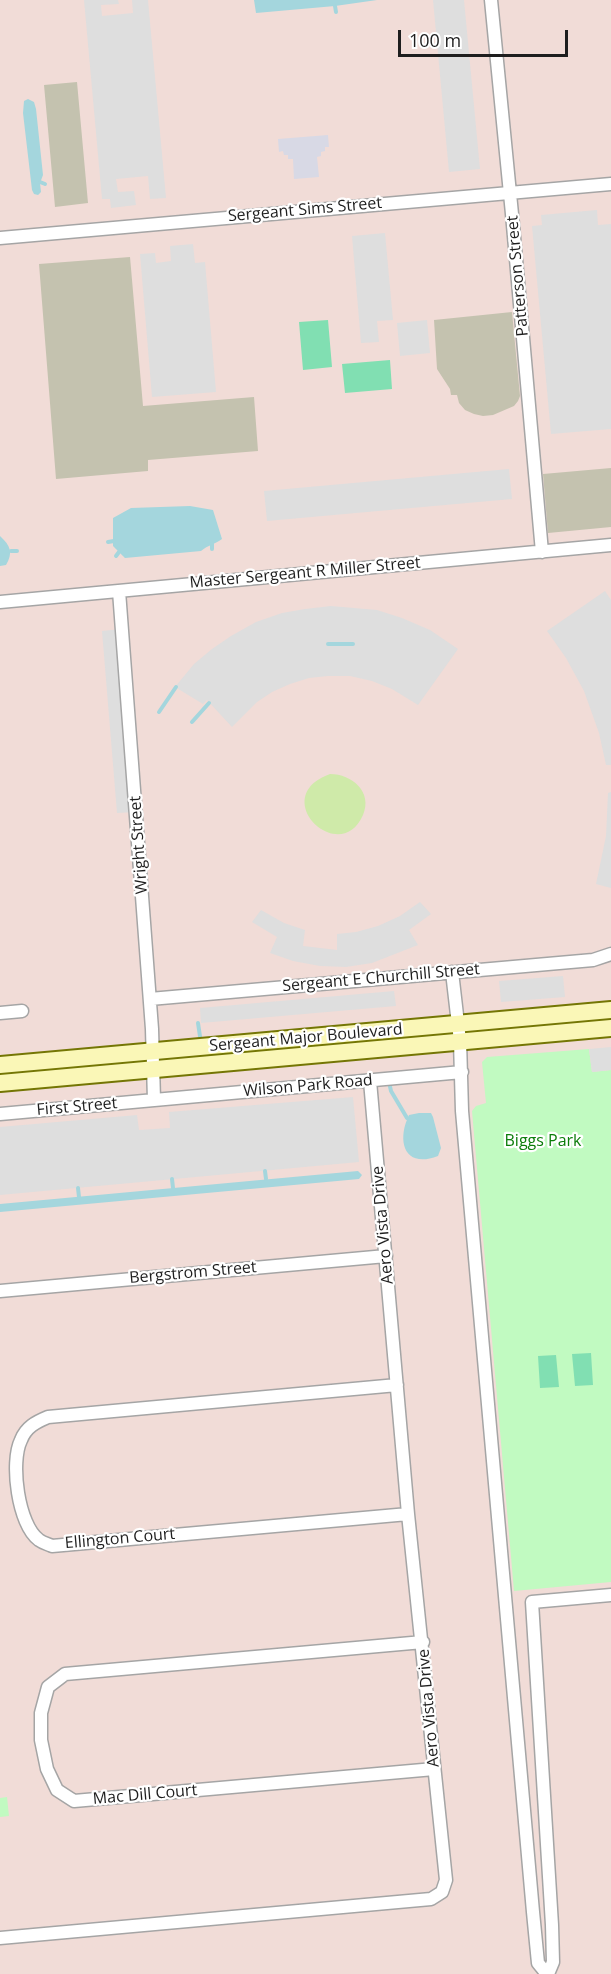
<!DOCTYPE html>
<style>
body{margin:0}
#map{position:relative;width:611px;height:1974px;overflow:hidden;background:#efeae4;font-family:"Open Sans",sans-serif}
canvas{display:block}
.scale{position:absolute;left:398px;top:30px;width:170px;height:27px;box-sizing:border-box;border:3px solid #1e1e1e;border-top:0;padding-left:8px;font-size:18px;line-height:21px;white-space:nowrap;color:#1e1e1e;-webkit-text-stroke:4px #fff;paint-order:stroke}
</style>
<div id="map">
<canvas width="611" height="1974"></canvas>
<div class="scale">100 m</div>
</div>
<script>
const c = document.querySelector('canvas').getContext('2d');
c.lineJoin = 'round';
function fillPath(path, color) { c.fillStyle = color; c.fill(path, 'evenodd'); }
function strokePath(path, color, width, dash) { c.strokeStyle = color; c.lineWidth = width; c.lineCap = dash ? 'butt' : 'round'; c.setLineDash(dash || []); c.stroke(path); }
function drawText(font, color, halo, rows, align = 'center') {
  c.font = font + ' "Open Sans",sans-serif'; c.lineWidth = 4.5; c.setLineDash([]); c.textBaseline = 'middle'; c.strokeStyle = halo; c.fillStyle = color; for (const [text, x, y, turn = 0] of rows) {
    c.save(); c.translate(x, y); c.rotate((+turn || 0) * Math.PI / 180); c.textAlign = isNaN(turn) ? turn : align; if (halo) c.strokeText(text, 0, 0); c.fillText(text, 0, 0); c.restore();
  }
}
const military = new Path2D(`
 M0 0H611V1974H0Z`);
const construction = new Path2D(`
 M77 82 88 203 55 207 44 85Z
 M130 257 143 406 254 397 258 451 148 460V471L56 479 39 264Z
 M512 312 520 396 518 401 514 406 493 415 483 416 474 414 465 410 459 403 457 395H451L450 389 437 369 434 320Z
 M611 468V527L548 533 543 474Z`);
const grass = new Path2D(`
 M330 774C352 774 373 792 363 815 340 868 266 797 330 774Z`);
const park = new Path2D(`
 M589 1049 592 1072 611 1070V1582L514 1591 472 1111 476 1106 486 1103 482 1062 487 1057Z
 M7 1797 9 1816 0 1817V1798Z`);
const pitch = new Path2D(`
 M328 320 332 367 303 370 299 322Z
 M390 360 392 389 345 393 342 364Z
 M591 1353 593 1385 575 1386 572 1354Z
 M556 1355 559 1387 540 1388 538 1356Z`);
const parking = new Path2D(`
 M84 0H118L119 4 101 5 102 16 133 13 132 0H148L166 198 150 199 148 176 116 179 118 192 134 191 136 205 111 208 110 199H102Z
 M433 0H464L480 169 449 172Z
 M597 210 598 225 611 224V429L551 434 532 226 542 225 541 215Z
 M385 233 393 320 377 321 379 342 361 343 352 236Z
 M193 244 195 263 205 262 216 392 152 397 140 254 155 253 156 263 171 261 170 246Z
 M427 320 430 353 400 356 397 323Z
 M509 469 512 499 267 521 264 491Z
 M605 591 611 600V765H606L599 733 584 691 566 658 547 631Z
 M331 606 377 610 402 618 430 630 458 649 418 705 392 689 372 681 350 676H328L309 678 290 684 272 692 257 702 232 727 207 700 203 704 175 687 194 664 212 649 231 636 256 622 282 613 305 609Z
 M121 629 136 812 117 813 102 631Z
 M611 792V888L596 884 606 836 608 793Z
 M420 902 431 914 409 930 418 945 372 963 346 967 320 966 293 961 270 953 277 937 252 922 261 910 284 923 305 930 303 946 337 950V934L356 932 378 926 400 916Z
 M563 976 565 997 501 1002 499 981Z
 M394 991 396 1006 201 1023 200 1008Z
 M611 1047V1070L592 1072 589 1049Z
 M353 1097 359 1162 0 1195V1127L137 1115 139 1130 170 1128 169 1112Z`);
const plaza = new Path2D(`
 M328 135 329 147H325V151L321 152V156L317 157 319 177 294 179 293 159H288V155H284L283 151 279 152 278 139Z`);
const water = new Path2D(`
 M254 0H377L335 6 256 13Z
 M28 99 34 102 36 109 43 175 40 183 41 192 38 195 34 194 32 190 23 113 24 101Z
 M190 506 213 510 222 539C215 544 208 545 201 551L125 558 113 546V518L131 508Z
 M0 536C11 546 13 553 6 565L0 566Z
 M419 1113H431L433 1117 441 1148 438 1156C405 1169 396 1142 409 1115Z
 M358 1171 362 1175 359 1179 0 1212V1204Z`);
const stream = new Path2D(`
 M335 6 336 12
 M40 182 45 184
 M108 542 114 541
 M212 543V549
 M11 551H17
 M116 556 119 552
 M328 644H353
 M159 712 176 687
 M192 722 209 703
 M198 1023 201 1043
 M389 1082 391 1091 407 1118
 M265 1171 266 1179
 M172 1179 173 1188
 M78 1188 79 1197`);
const street = new Path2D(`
 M491 0 512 214 542 552
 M0 238 611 184
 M119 591 152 1029 154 1100
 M0 602 611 545
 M452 972 460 1041 462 1111 533 1912 538 1963 547 1974
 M150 999 593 960 611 954
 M0 1013 22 1011
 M0 1114 462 1072
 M0 1291 386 1256
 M397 1385 48 1417C36 1422 26 1427 21 1440 10 1462 18 1525 39 1540 43 1543 48 1544 52 1546L408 1514
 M423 1642 65 1674 48 1687 41 1713V1740L47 1769 57 1790 74 1801 434 1769
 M0 1938 431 1899 442 1892 446 1880 408 1514 370 1081
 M548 1974 553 1962 552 1925 532 1602 611 1595`);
const secondary = new Path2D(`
 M0 1065 611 1010
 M0 1083 611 1028`);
const streetNames = [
 ["Sergeant Sims Street",305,210,-5],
 ["Patterson Street",518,276,-95],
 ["Master Sergeant R Miller Street",305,573,-5],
 ["Wright Street",139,845,-94],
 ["Sergeant E Churchill Street",381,978,-5],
 ["Sergeant Major Boulevard",306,1038,-5],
 ["Wilson Park Road",308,1086,-5],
 ["First Street",77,1107,-5],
 ["Aero Vista Drive",383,1225,-95],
 ["Bergstrom Street",193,1273,-5],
 ["Ellington Court",120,1539,-5],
 ["Aero Vista Drive",429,1708,-95],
 ["Mac Dill Court",145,1795,-5]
];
const parkNames = [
 ["Biggs Park",543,1141]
];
fillPath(military, '#f1dcd7');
fillPath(construction, '#c4c2af');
fillPath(grass, '#cfeaa9');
fillPath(park, '#c1fac1');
fillPath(pitch, '#81dfb2');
fillPath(parking, '#dedede');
fillPath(plaza, '#d8d9e5');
fillPath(water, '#a4d6dd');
strokePath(stream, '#a4d6dd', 4);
strokePath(street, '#a5a5a5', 15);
strokePath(secondary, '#747604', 20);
strokePath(street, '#fff', 12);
strokePath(secondary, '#faf7b7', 16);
drawText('16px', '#1e1e1e', '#fff', streetNames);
drawText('16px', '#0c7d0b', '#fff', parkNames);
</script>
